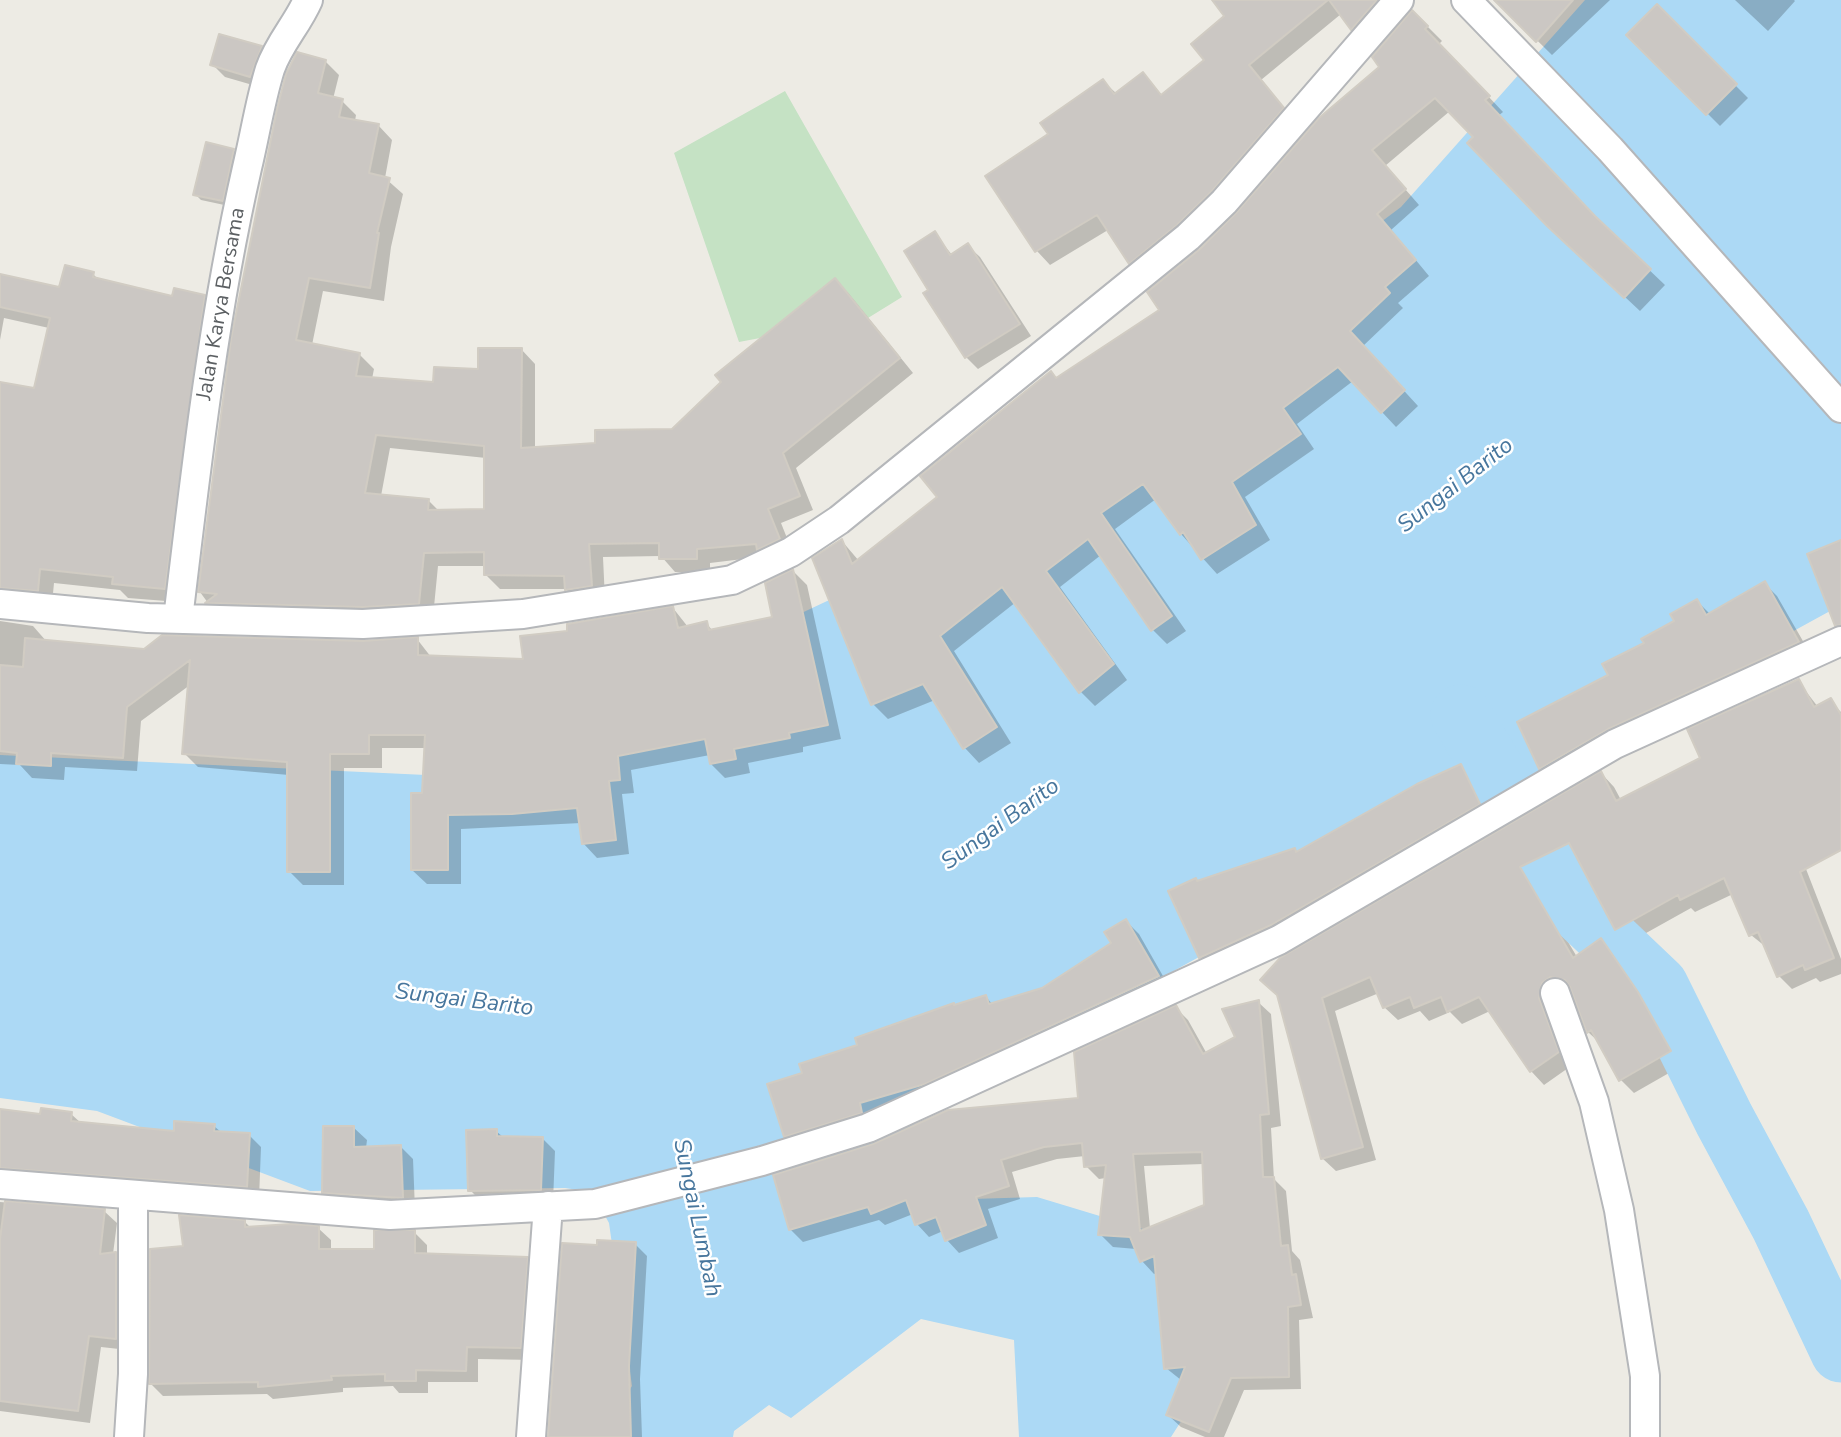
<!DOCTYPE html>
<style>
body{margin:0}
canvas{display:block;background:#edebe4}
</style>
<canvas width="1841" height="1437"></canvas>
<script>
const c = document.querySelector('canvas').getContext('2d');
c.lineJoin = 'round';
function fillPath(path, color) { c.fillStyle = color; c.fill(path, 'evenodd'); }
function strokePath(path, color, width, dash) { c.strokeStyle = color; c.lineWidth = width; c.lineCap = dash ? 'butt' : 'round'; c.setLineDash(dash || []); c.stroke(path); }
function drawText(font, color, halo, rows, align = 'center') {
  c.font = font + ' "Nunito Sans",sans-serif'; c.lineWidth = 5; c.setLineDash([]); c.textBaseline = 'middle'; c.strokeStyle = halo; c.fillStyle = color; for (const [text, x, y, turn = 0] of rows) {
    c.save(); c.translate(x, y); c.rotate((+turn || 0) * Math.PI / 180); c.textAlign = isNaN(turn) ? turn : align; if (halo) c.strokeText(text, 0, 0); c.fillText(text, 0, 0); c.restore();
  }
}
const green = new Path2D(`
 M785 91 902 297 868 318 835 278 760 338 739 342 674 153Z`);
const water = new Path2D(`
 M1585 0H1841V605L1075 1025 918 1089 906 1201 1037 1197 1146 1230 1208 1379 1171 1437H1019L1014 1340 921 1319 791 1418 769 1405 734 1431 733 1437H599L632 1386 609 1223 592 1192 565 1188 310 1191 97 1111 0 1098V755L426 775 761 632 889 572 1073 453 1401 207Z`);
const shadow = new Path2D(`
 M1214 0H1405L1366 42 1341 14 1261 80 1296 122 1143 276 1130 263 1108 230 1050 265 1037 251 1050 134 1103 81 1117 94 1143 74 1163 96 1207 60 1227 16Z
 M1496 0H1610L1552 55Z
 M1735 0H1794L1795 1 1768 31Z
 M1657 7 1748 98 1720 126 1629 35Z
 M1413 12 1442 41 1439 44 1503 112 1498 116 1602 225 1665 285 1640 311 1564 240 1450 111 1385 166 1419 205 1391 230 1429 276 1398 303 1403 308 1363 346 1418 406 1396 427 1353 381 1297 424 1314 449 1245 497 1270 540 1217 574 1181 534 1156 499 1115 529 1186 631 1167 644 1153 630 1101 555 1060 587 1127 680 1095 706 1081 692 1016 602 954 651 1011 743 979 763 965 748 935 700 888 719 873 704 842 541 859 561 939 497 1057 380 1161 310 1201 250 1382 67Z
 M261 47 274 60 263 88 225 77 212 64Z
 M325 61 339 75 333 99 342 101 356 115 355 121 378 125 392 140 385 178 403 194 391 247 384 301 323 291 312 345 360 355 374 369 372 379 435 384 480 371 521 349 535 364V449L597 445 673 431 835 280 849 294 913 373 796 468 813 510 781 523 793 553 710 563V572H675L661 556 603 557 605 600 580 604 566 589H500L486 575V566H438L433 617 221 616 208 603 200 592ZM390 448 486 458V511H439L429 501 381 496Z
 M233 150 240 156 229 206 201 200 195 194Z
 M934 233 953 256 968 246 980 257 1031 336 978 369 966 357 931 290Z
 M93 274 99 280 173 298 204 297 218 311 179 602 128 598 120 590 54 583 52 604 0 610V401L35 390 49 328 4 318 0 340V276L60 289Z
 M793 571 807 585 841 739 803 747V752L748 763 750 773 725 778 711 764 710 755 631 770 634 793 622 794 629 854 597 858 583 843 581 823 461 829V884H427L412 870 424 795 426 748H382V768H344V885H303L289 871V775L198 767 184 753 190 685 141 721 137 771 65 767 64 780 32 778 20 765 0 764V621L33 626 47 642 144 650 417 639 431 657 525 661 569 633 673 608 688 627 706 623 713 631 774 619Z
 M1765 584 1777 596 1811 655 1553 781 1541 768 1610 676 1697 601 1710 614Z
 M1798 681 1818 707 1830 701 1841 712V845L1764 761 1841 959V974L1820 982 1816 978 1792 989 1779 976 1766 947 1751 935 1733 894 1695 912 1691 908 1630 942 1617 929 1579 857 1532 881 1577 957 1601 940 1614 954 1651 1007 1683 1065 1634 1093 1621 1080 1602 1045 1588 1032 1574 992 1564 990 1571 1066 1544 1085 1531 1071 1490 1011 1462 1024 1450 1012 1429 1021 1420 1011 1398 1020 1384 1007 1379 993 1335 1011 1376 1160 1336 1171 1322 1158 1279 996 1601 773 1614 787 1621 800 1702 759Z
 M1461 766 1473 778 1491 816 1213 970 1200 957 1198 883 1297 854Z
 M1126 921 1139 934 1171 990 798 1149 786 1136 804 1074 860 1046 955 1007 986 997 993 1005 1043 990 1113 944Z
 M1258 1002 1271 1014 1281 1126 1271 1128 1274 1179 1286 1191 1292 1251 1300 1260 1313 1318 1299 1320 1301 1389 1244 1390 1224 1437H1205L1181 1427 1168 1415 1181 1380 1166 1368 1157 1273 1154 1274 1142 1261 1136 1249 1113 1247 1100 1234 1106 1178 1099 1179 1086 1166 1085 1156 1057 1159 1012 1172 1020 1199 988 1209 998 1238 959 1253 947 1240 943 1231 929 1237 917 1224 913 1214 885 1225 879 1220 803 1242 790 1229 1080 1100 1176 1008 1188 1020 1207 1054 1238 1038ZM1204 1164 1205 1206 1150 1228 1144 1166Z
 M0 1112 42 1116 71 1114 81 1123 175 1132 214 1126 222 1133 249 1135 261 1147 259 1199 0 1186Z
 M354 1128 367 1140 366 1148 400 1146 413 1159 415 1210 337 1205 324 1192Z
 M496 1131 503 1137 542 1138 555 1151 553 1202 483 1203 470 1190Z
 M0 1202 104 1211 117 1223 113 1254 128 1266V1350L101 1347 90 1423 0 1411Z
 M245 1222 251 1228H318L331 1240V1250H375L414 1232 427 1245V1255L527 1258 539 1271 533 1360 478 1359V1382H428V1393H399L393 1386 343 1388V1392L273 1399 267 1394 163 1396 151 1384 184 1247Z
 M635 1244 647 1256 640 1379 642 1437H549L599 1246Z`);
const river = new Path2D(`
 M1461 715 1577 909 1658 986 1724 1119 1781 1225 1841 1352`);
const building = new Path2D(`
 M1212 0H1328L1249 65 1284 108 1212 191 1177 225 1129 264 1097 215 1035 252 985 176 1048 134 1040 123 1103 79 1114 94 1143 72 1161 95 1204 60 1191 44 1224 16Z
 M1329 0H1377L1351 30Z
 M1494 0H1573L1536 42Z
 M1657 4 1737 84 1706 115 1626 35Z
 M1412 10 1428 26 1425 29 1490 96 1485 100 1595 216 1651 269 1624 298 1547 226 1467 143 1473 137 1435 98 1372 150 1406 189 1377 214 1416 260 1385 287 1390 293 1350 331 1405 390 1381 413 1338 367 1283 408 1301 434 1232 482 1256 525 1201 560 1183 532 1180 535 1143 484 1101 513 1172 616 1151 631 1088 539 1046 571 1114 664 1079 693 1002 587 940 636 997 727 963 749 923 684 871 705 812 558 842 539 852 564 937 497 920 476 1051 371 1056 378 1159 310 1147 292 1200 249 1236 213 1319 118 1379 67 1372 57Z
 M219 34 262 46 250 77 210 65Z
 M297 52 326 60 318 93 343 99 339 117 379 124 369 173 390 178 377 233H379L370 288 309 278 296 340 360 353 356 376 433 382 434 367 478 369V348H522L521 448 595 443V430L672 429 721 382 715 375 835 278 900 358 783 453 800 496 768 509 780 539 757 550 756 544 697 549V559H659V543L589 544 592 586 565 590 564 576 484 575V552L424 553 419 604 363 607 205 603 217 594 198 592 231 339 277 109 286 74ZM376 435 484 446V509L428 510 429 499 365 493Z
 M206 142 234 149 223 201 193 195Z
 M935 231 950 255 968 243 1020 324 965 358 923 293 928 290 904 251Z
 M65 265 94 272 93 277 172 296 174 288 205 295 165 589 112 584 113 577 40 569 38 591 0 588V382L34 388 50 318 0 307V274L59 287Z
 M1841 540V625L1835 626 1807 554Z
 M793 569 828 725 789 733 790 738 734 749 736 759 710 764 705 739 618 756 620 780 609 781 616 840 582 844 577 808 512 814 448 815V870H411V793H422L425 735H369V754H330V872H287V762L182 754 190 660 127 707 123 758 51 753V766L16 764 17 753 0 751V665L23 667 25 638 144 649 162 635 363 641 418 637V655L523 659 520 636 567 631V624L673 606 678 628 707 621 709 630 772 617 765 583Z
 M1765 581 1799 642 1608 729 1539 769 1517 722 1608 675 1602 664 1644 643 1641 639 1674 621 1670 614 1697 599 1706 615Z
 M1799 679 1814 707 1831 698 1841 715V850L1800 872 1834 958 1805 970 1803 965 1777 977 1758 932 1749 936 1724 878 1680 900 1678 895 1615 930 1569 843 1520 867 1573 958 1601 938 1638 992 1671 1051 1619 1081 1591 1030 1587 1033 1570 987 1565 980 1550 977 1542 983 1539 998 1559 1052 1530 1072 1479 997 1447 1012 1441 997 1414 1008 1410 997 1383 1008 1370 977 1322 998 1363 1147 1321 1159 1277 995 1260 980 1280 958 1601 771 1616 801 1700 758 1687 729Z
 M1461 764 1480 804 1271 925 1199 958 1168 891 1196 878 1197 881 1295 848 1296 852 1417 784Z
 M1126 919 1159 976 925 1084 860 1103 862 1113 784 1137 767 1084 802 1073 799 1064 857 1045 855 1038 954 1003V1005L986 995 989 1004 1042 988 1111 943 1104 932Z
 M1259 1000 1269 1114 1260 1115 1263 1177H1274L1281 1246 1288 1245 1292 1275 1296 1274 1301 1305 1288 1307 1289 1377 1231 1378 1209 1432 1166 1415 1185 1367 1164 1369 1154 1256 1140 1262 1130 1237 1098 1235 1106 1165 1084 1167 1082 1143 1044 1147 1001 1160 1009 1186 976 1197 986 1225 945 1241 936 1217 915 1225 906 1200 871 1214 868 1207 789 1230 773 1175 873 1144 948 1110 1078 1098 1074 1052 1176 1005 1203 1054 1235 1037 1222 1009ZM1202 1152 1204 1205 1140 1231 1133 1154Z
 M41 1108 72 1112 71 1121 174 1131V1121L215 1124 214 1131 250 1133 247 1187 0 1168V1109L40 1114Z
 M323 1126H354V1147L401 1145 403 1198 322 1193Z
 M497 1129V1136L543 1137 541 1190 468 1191 466 1130Z
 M5 1201 105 1209 100 1254 116 1252V1339L89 1336 78 1411 0 1401V1239Z
 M179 1215 245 1220V1227L291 1224 319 1226V1249H374V1230H415V1253L528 1257 521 1348 467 1347 466 1371 416 1370V1381H385V1374L331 1376 332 1380 258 1387V1382L149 1384 150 1249 183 1246Z
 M597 1240 636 1242 629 1366 631 1437H548L562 1243 597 1245Z`);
const street = new Path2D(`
 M1466 0 1610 149 1841 408
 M0 604 148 618 363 624 523 614 732 580 791 552 839 520 1188 237 1224 202 1399 0
 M178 619C196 468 213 317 247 168 255 135 260 101 270 69 279 43 297 25 308 0
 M1555 993 1594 1102 1619 1210 1645 1376V1437
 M0 1184 390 1215 595 1204 762 1161 868 1128 1279 940 1615 744 1841 641
 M129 1437 133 1374V1196
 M531 1437 548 1206`);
const streetNames = [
 ["Jalan Karya Bersama",222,304,-80]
];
const waterNames = [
 ["Sungai Barito",1456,486,-38],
 ["Sungai Barito",1001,825,-36],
 ["Sungai Barito",464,1001,7],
 ["Sungai Lumbah",696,1218,78]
];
fillPath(green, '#c5e2c4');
fillPath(water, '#acd9f5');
fillPath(shadow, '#0003');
strokePath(river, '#acd9f5', 61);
fillPath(building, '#cbc7c3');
strokePath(building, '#d1ccc3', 2);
strokePath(street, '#b5b7ba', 32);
strokePath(street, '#fff', 28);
drawText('21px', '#5c6063', '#fff', streetNames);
drawText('italic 23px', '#47769d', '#fff', waterNames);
</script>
